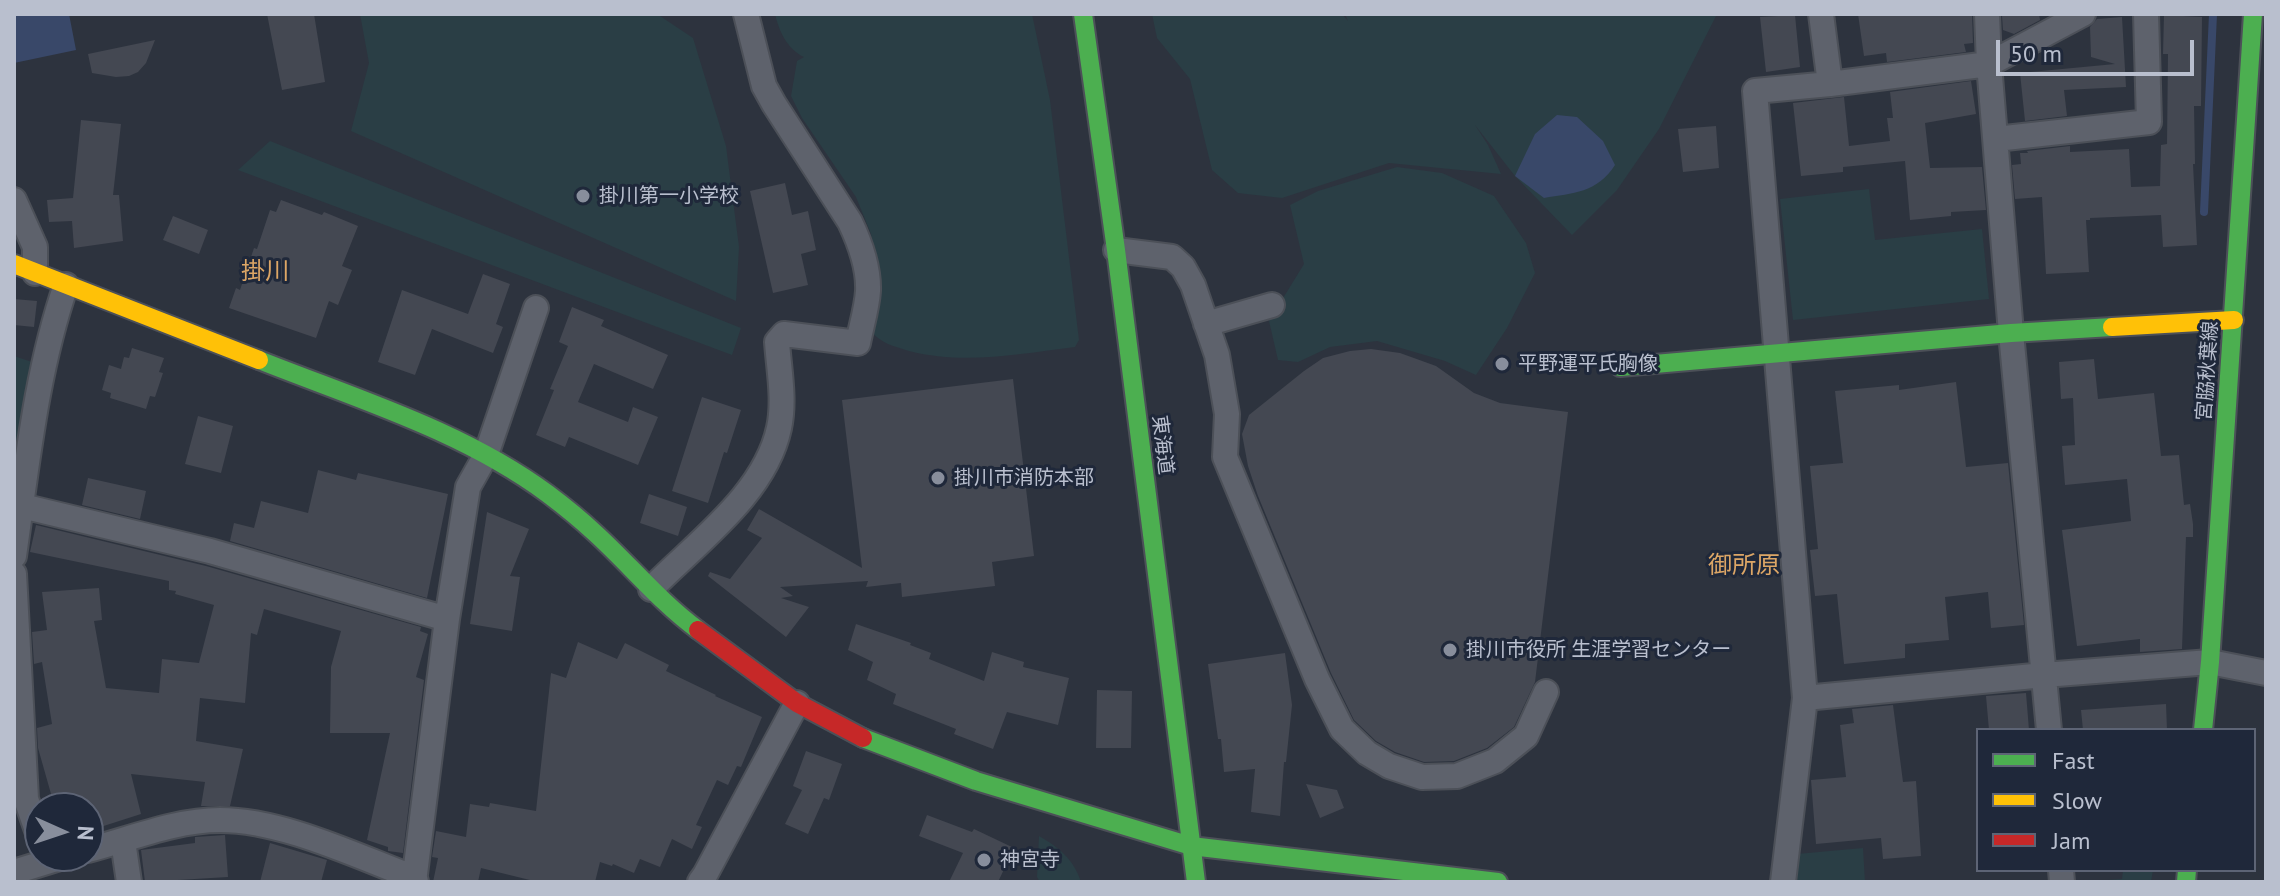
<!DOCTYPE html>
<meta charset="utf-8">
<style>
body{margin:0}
#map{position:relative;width:2280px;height:896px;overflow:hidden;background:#2d333e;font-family:"PT Sans",sans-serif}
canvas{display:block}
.frame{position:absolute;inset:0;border:16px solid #b9bfce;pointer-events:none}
.legend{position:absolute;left:1976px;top:728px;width:280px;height:144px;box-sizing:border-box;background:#1f283a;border:2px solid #5d6475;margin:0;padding:10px 14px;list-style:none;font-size:24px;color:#b9bfce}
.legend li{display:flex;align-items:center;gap:16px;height:40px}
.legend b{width:40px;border:2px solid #5d6475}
.north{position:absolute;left:24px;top:792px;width:80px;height:80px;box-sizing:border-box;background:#1f283a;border:2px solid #5d6475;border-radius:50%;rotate:93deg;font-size:22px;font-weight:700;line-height:32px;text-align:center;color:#b9bfce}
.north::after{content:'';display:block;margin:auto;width:28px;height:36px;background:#888e9c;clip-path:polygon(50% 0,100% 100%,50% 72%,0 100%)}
.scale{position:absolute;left:1996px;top:40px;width:198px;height:36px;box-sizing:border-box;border:4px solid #b9bfce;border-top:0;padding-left:10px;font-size:24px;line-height:28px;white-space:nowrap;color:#b9bfce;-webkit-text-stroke:6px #1f283a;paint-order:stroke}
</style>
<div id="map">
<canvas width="2280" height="896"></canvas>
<div class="frame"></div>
<ul class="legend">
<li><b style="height:10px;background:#4caf50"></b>Fast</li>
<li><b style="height:10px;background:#ffc107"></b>Slow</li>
<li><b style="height:10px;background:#c62828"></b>Jam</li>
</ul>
<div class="north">N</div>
<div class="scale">50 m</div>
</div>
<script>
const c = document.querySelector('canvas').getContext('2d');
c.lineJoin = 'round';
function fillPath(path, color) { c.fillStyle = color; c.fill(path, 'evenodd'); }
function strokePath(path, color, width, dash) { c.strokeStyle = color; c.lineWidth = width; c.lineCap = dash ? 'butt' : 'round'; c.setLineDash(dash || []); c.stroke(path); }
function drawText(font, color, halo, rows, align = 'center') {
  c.font = font + ' "PT Sans","Noto Sans JP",sans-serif'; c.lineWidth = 6; c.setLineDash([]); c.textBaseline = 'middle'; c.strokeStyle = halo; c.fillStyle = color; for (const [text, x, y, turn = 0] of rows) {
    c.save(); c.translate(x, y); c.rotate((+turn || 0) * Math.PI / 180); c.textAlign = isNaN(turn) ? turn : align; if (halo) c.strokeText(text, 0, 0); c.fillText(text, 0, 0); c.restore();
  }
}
const green = new Path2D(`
 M360 14H657L693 38 726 146 739 247 736 301 351 131 369 63Z
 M775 14H1032L1050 100 1079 340 1075 347C1019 354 964 365 909 351 893 346 883 344 871 332L878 273 871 234 856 197 802 118 791 96 797 61 804 57C787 49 779 31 775 14Z
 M1152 14H1342L1348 21 1345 14H1717L1659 129 1617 190 1572 235 1515 176 1475 125 1488 145 1501 174 1389 163 1282 198 1238 193 1212 170 1190 79 1157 38Z
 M270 141 741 328 732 355 238 170Z
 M1397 167 1442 173 1494 196 1526 243 1535 273 1507 328 1476 375 1445 361 1377 341 1330 347 1298 362 1278 360 1269 321 1304 264 1290 205 1318 191Z
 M1869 189 1875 240 1982 229 1989 299 1793 320 1780 199Z
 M14 356 44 366 14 557Z
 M1039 836C1058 847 1074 859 1081 882H1040L1037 877Z
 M1863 848 1865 882 1795 880 1797 854Z
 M2123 870H2153L2151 882H2079L2122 879Z`);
const water = new Path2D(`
 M14 14H69L76 50 14 63Z
 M1557 115 1577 117 1603 141 1615 165C1597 193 1573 193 1544 198L1515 176 1535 134Z`);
const stream = new Path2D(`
 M2204 212 2213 14`);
const building = new Path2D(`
 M267 14H314L325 82 282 90Z
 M1858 14H1972L1973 43 1964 44 1966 52 1887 62 1886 53 1864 56Z
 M2039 14 2040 20 2014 34 2003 30 2002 16Z
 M1795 15 1800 67 1766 72 1760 17Z
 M2164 15 2202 17 2201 106H2194L2195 164H2193L2197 245 2163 247 2161 215 2090 218V220H2086L2089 272 2046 274 2042 197 2015 199 2012 165 2021 164 2020 153H2028L2027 151 2070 146V152L2129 149 2131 187 2160 186 2161 145 2167 144 2168 54H2163Z
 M2122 17 2126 87 2064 90 2067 116 2025 121 2020 73 2115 64 2091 57 2090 27 2097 19Z
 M155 40 146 63 138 72 129 76 116 77 92 73 88 54Z
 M1971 81 1976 114 1925 123 1930 168 1982 167 1986 210 1951 212V216L1910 220 1905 161 1843 167V172L1801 176 1793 103 1844 97 1849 146 1890 141 1887 118H1893L1890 92Z
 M81 120 121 124 113 195H119L123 241 74 248 72 221 49 222 47 200 73 198Z
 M1716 126 1719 168 1683 172 1678 129Z
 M785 183 792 215 808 211 816 250 801 254 808 285 773 293 750 191Z
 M281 200 322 215 324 212 358 226 342 266 352 270 338 305 329 301 316 338 229 308 236 288 240 290 254 248 257 249 270 210 276 212Z
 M173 216 208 230 199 254 163 240Z
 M483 274 510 284 496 324 503 327 493 353 432 329 415 375 378 362 402 290 468 314Z
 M14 299 37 301 34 327 14 325Z
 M572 307 604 320 601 326 668 355 653 389 594 364 578 402 628 422 633 407 658 417 638 465 569 437 565 447 536 435 554 390 550 389 568 346 559 342Z
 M132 348 164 358 159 372 163 373 155 397 150 396 146 409 110 398 111 393 102 390 109 365 121 369 124 357 129 358Z
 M1371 349 1400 353 1436 366 1474 393 1500 403 1568 412 1535 682 1514 727 1487 748 1454 761 1424 762 1395 752 1376 741 1354 720 1331 673 1258 496 1248 466 1242 434 1249 415 1304 371 1323 358 1350 351Z
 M2094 359 2098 399 2154 393 2161 456 2179 455 2184 505 2190 504 2193 524V537H2186L2182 649 2140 652V639L2077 646 2062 530 2131 521 2127 479 2065 485 2062 446 2075 445 2073 398 2061 399 2059 362Z
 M1013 379 1034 556 992 562 995 586 902 597 901 583 866 587 868 581 780 587 793 596 781 598 809 607 786 637 708 576 710 572 730 579 762 538 747 530 759 509 862 568 842 400Z
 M1956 382 1966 467 2008 463 2024 625 1991 628 1988 592 1945 597 1949 640 1905 644V658L1844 664 1837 594 1815 596 1810 550 1818 549 1810 466 1843 463 1835 391 1899 385V390Z
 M702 397 741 410 727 453 724 452 708 503 672 491Z
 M198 416 233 426 221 473 185 464Z
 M318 470 356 480 358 473 448 494 427 598 230 541 234 523 254 528 261 501 308 513Z
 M88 478 146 491 140 519 82 505Z
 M649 494 687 507 678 536 640 523Z
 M487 512 529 529 510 576 520 577 512 631 470 624Z
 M36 525 206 566 421 627 420 631 428 634 416 677 424 680 403 853 388 851V847L367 840 390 733H330L331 667 341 631 264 609 257 635 251 633 245 703 200 698 196 741 243 749 230 806H201L205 782 131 774 141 814 88 831V808H55L38 748 37 728 52 724 42 662 34 664 32 632 47 630 42 592 99 588 102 620 94 621 106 688 159 693 162 659 199 663 214 605 175 594 176 591 169 590V581L30 552Z
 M856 624 911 643 910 645 931 653 929 659 984 681 992 652 1024 662 1023 667 1069 678 1058 725 1007 712 993 749 954 734 956 729 893 704 896 694 867 680 873 662 848 650Z
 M578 642 617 659 625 643 669 665 666 671 716 695 715 696 762 717 741 767 737 766 728 785 717 780 696 825 702 827 692 849 672 839 660 867 640 859 634 873 613 864 612 866 600 862 595 882H538L481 868 478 882H433L438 858 432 857 436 831 466 837 470 804 489 807 490 803 536 811 551 673 566 678Z
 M1285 653 1292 705 1286 762H1284L1280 816 1251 812 1255 769 1224 772 1221 739H1218L1208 664Z
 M1097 690 1132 691 1131 748H1096Z
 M2026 693 2029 730H1989L1986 696Z
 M2166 704 2167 730H2083L2081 710Z
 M1893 705 1903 782 1916 781 1921 856 1883 859 1881 838 1816 844 1811 780 1846 777 1840 725 1854 723 1852 709Z
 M806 751 842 764 829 800 824 798 808 834 785 824 802 790 793 786Z
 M1306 784 1337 790 1344 808 1320 818Z
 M927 815 972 832 974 829 1014 848 998 882H949L963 853 919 836Z
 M225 835 228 877 145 882 141 850 195 843V837Z
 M270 843 327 860 321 882H260Z`);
const street = new Path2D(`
 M1821 14 1830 84
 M1987 14 1989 64 2011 333 2049 730
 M1996 139 2149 122 2146 14
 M14 200 35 247V273
 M1116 250 1172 257 1183 267 1193 285 1217 355 1227 414 1225 457 1317 679 1342 729 1367 753 1389 766 1422 777 1457 776 1495 761 1526 736 1546 692
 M1206 324 1272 305
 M22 506 210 551 447 619
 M14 556C27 466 36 372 66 285
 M14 574 26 799 40 839
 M651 589C697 542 765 494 779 428 785 400 779 370 777 342L784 334 858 343C861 327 867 308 868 291 869 267 860 243 850 222L774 104 764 86 746 14
 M1805 698 1755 91 1830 84 1989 64 2083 14
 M123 841 129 882
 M88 850C130 839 176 820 220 820 283 820 356 856 415 878L416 882
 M2061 870 2062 882
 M14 872 66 856
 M414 882 447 619 468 487 486 455 536 308
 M700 882 705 875 797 703
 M1783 882 1805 698 2044 675 2210 662 2266 673`);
const fast = new Path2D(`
 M1083 14 1116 250 1196 882
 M259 360C357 399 463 431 548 494 564 506 580 519 595 533 630 565 660 602 698 630
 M1620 367 2011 333 2112 327
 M2203 730 2210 662 2253 14
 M863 738 976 781 1191 846 1498 882
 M2186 882 2187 870`);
const slow = new Path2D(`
 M14 264 259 360
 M2112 327 2234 320`);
const jam = new Path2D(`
 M698 630 797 703 863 738`);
const markers = [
 [583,196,8,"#888e9c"],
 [1502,364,8,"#888e9c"],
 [938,478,8,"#888e9c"],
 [1450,650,8,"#888e9c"],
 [984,860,8,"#888e9c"]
];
const poiNames = [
 ["掛川第一小学校",599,196],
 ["平野運平氏胸像",1518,364],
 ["掛川市消防本部",954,478],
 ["掛川市役所 生涯学習センター",1466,650],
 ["神宮寺",1000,860]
];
const streetNames = [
 ["宮脇秋葉線",2208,371,-86],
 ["東海道",1162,445,83]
];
const quarterNames = [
 ["掛川",265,272],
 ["御所原",1744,566]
];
fillPath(green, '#2a3e45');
fillPath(water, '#394869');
strokePath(stream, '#394869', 8);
fillPath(building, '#444852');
strokePath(street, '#4c5058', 28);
strokePath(fast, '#4c5058', 22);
strokePath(slow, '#4c5058', 22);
strokePath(jam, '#4c5058', 22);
strokePath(street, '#5e626c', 24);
strokePath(fast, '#4caf50', 18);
strokePath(slow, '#ffc107', 18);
strokePath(jam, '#c62828', 18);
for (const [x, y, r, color] of markers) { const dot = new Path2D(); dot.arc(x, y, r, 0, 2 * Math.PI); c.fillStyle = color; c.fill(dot); strokePath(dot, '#1f283a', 3); }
drawText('20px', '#b9bfce', '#1f283a', poiNames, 'left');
drawText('20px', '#b9bfce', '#1f283a', streetNames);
drawText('24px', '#dca666', '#1f283a', quarterNames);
</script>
